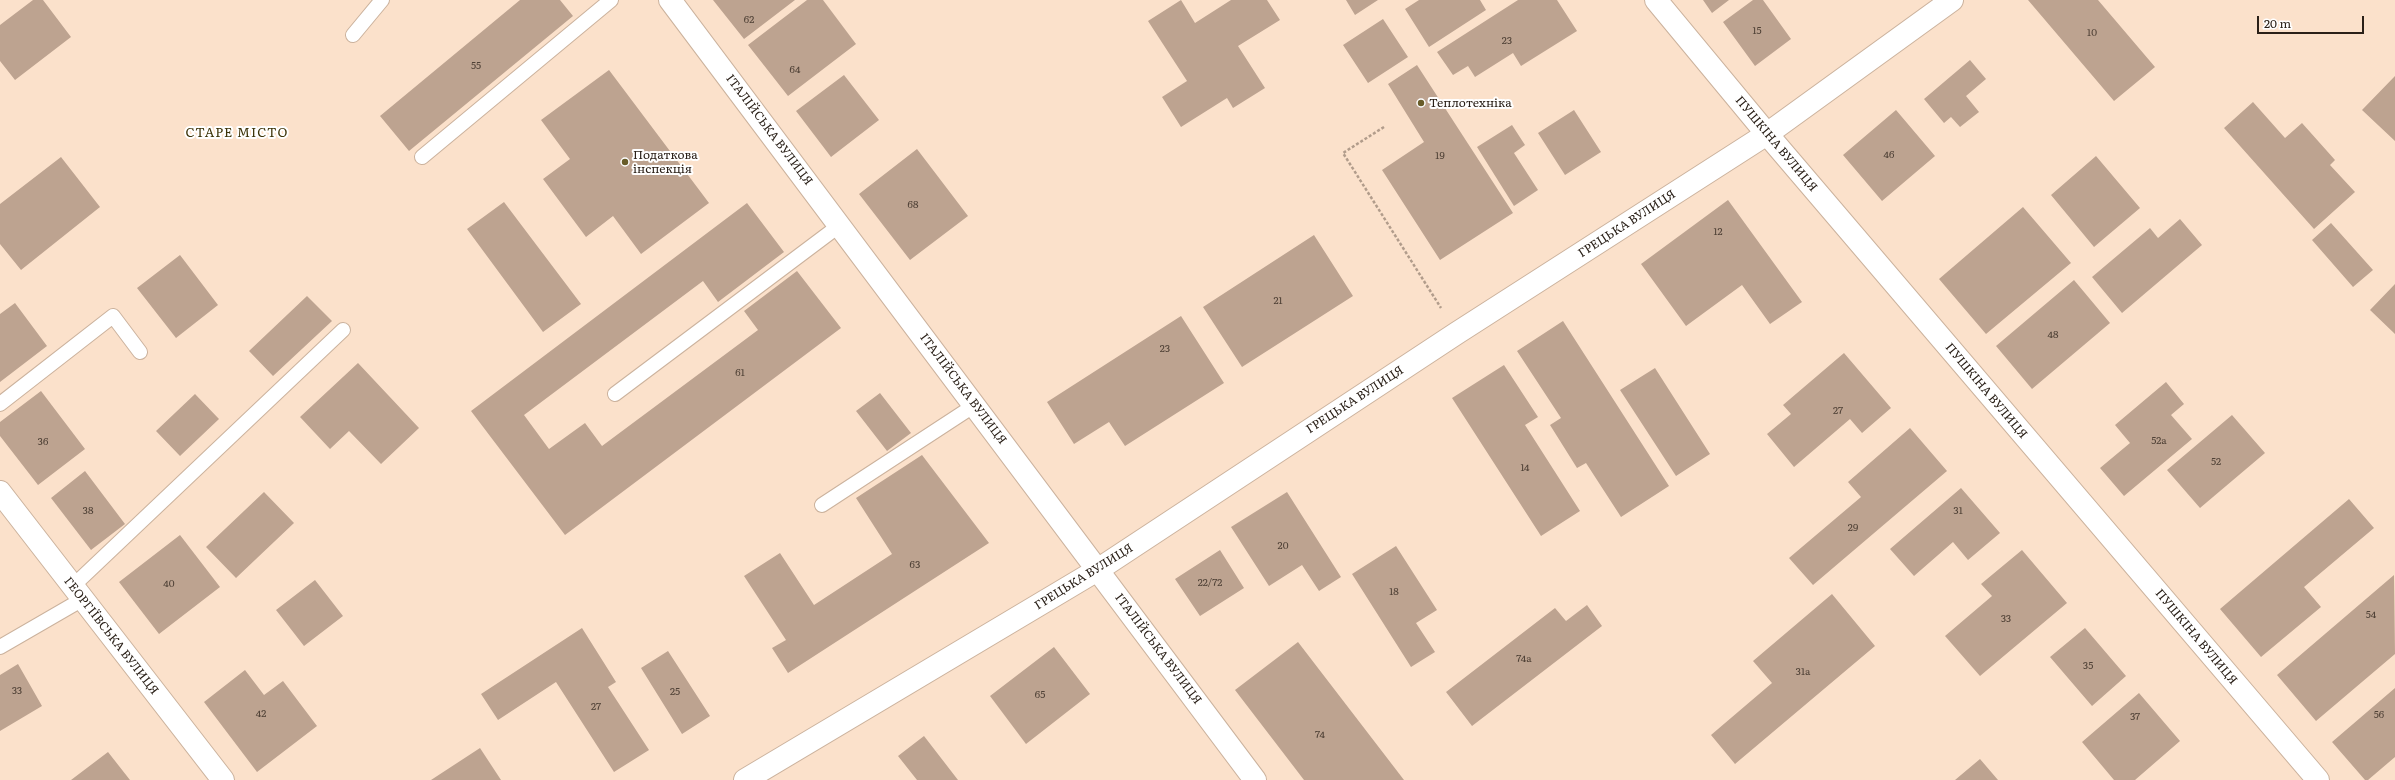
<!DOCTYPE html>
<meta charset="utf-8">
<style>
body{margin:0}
#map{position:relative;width:2395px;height:780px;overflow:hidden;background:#fbe1cb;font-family:Literata,serif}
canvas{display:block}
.scale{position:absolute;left:2257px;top:16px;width:107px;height:18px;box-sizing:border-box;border:2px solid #2a2018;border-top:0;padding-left:5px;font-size:12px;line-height:14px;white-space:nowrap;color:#2a2018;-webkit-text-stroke:3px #fff;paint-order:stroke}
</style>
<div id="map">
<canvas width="2395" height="780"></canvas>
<div class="scale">20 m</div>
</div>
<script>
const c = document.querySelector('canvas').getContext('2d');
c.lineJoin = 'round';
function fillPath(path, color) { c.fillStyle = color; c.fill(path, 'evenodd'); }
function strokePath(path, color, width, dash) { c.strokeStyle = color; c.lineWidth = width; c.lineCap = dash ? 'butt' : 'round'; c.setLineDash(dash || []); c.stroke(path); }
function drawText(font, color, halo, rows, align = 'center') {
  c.font = font + ' Literata,serif'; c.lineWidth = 4; c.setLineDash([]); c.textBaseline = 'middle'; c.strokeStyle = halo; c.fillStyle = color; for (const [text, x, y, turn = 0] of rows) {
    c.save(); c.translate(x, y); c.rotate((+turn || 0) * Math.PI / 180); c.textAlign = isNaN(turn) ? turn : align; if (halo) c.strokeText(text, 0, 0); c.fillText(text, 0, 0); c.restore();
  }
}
const building = new Path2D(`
 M33 0H43L71 37 15 80 0 61V25Z
 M520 0H560L573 16 409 151 380 116Z
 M713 0H795L744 39Z
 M807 0H823L856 44 788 96 748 45Z
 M1181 0 1195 23 1231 0H1267L1280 20 1238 46 1265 88 1233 108 1227 98 1181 127 1162 97 1187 81 1148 21Z
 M1346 0H1378L1355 15Z
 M1419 0H1480L1486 10 1429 47 1405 9Z
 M1518 0H1557L1577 31 1521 66 1513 53 1475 77 1468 66 1453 75 1437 52Z
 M1703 0H1729L1712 13Z
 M1753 0H1763L1791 39 1755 66 1723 22Z
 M2028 0H2098L2155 67 2114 101Z
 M1383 19 1408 57 1368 83 1343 45Z
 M1970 60 1986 79 1966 96 1979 112 1960 127 1951 117 1944 123 1924 99Z
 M1417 65 1513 213 1440 260 1382 170 1424 142 1388 84Z
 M609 70 709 203 641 254 613 216 586 237 543 179 570 159 541 120Z
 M844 75 879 120 831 157 796 111Z
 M2395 76V141L2362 110Z
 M2253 102 2285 138 2302 123 2335 160 2330 165 2355 192 2314 229 2224 128Z
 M1574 110 1601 152 1565 175 1538 133Z
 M1896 110 1935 156 1882 201 1843 155Z
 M1512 125 1525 145 1514 153 1538 190 1514 206 1477 147Z
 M917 149 968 216 910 260 859 194Z
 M2096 156 2140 208 2094 247 2051 195Z
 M61 157 100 207 21 270 0 244V204Z
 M1728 200 1802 302 1770 324 1742 285 1686 326 1641 264Z
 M504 202 581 304 543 332 467 229Z
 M747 203 784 252 718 302 703 281 524 415 549 449 585 423 602 446 758 330 744 311 797 271 841 328 565 535 471 411Z
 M2023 207 2071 263 1986 334 1939 279Z
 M2180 219 2202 245 2122 313 2092 277 2150 228 2158 238Z
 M2331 223 2373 270 2353 287 2312 240Z
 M1314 235 1353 296 1242 367 1203 307Z
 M180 255 218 305 176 338 137 288Z
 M2074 280 2110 323 2032 389 1996 346Z
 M2395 284V334L2370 310Z
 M307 296 332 321 273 376 249 351Z
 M15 303 47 346 0 382V314Z
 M1181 316 1224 383 1125 446 1109 422 1074 444 1047 402Z
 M1563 321 1669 486 1621 517 1586 463 1577 468 1550 425 1561 418 1517 351Z
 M1844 353 1891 408 1862 433 1850 419 1794 467 1767 434 1791 414 1783 405Z
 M358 363 419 428 381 464 349 431 330 449 300 417Z
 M1504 365 1538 417 1525 425 1580 511 1541 536 1452 398Z
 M1655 368 1710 454 1676 476 1620 390Z
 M2166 382 2184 404 2171 415 2192 439 2124 496 2100 468 2130 443 2115 425Z
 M41 391 85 449 38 485 0 436V422Z
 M880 393 911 433 887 451 856 411Z
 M195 394 219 419 180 456 156 431Z
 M2232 415 2265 453 2200 508 2167 470Z
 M1910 428 1947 471 1813 585 1789 558 1861 497 1848 482Z
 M922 455 989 543 788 673 772 648 786 640 744 576 780 553 814 605 892 554 856 498Z
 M85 471 125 524 91 550 51 498Z
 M1961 488 2000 533 1968 560 1953 542 1914 576 1890 549Z
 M264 492 294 523 236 578 206 547Z
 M1287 492 1341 577 1319 591 1302 565 1269 586 1231 527Z
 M2349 499 2374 528 2304 587 2321 607 2261 657 2220 609Z
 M180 535 220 587 159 634 119 582Z
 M1396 546 1437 610 1416 623 1435 652 1411 667 1352 574Z
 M1220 550 1244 588 1200 616 1175 579Z
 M2022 550 2067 603 1980 676 1945 636 1992 596 1981 584Z
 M2394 575 2395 654 2316 721 2277 675Z
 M315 580 343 616 304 646 276 610Z
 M1832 594 1875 646 1735 764 1711 735 1772 683 1753 661Z
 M1587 605 1602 626 1472 726 1446 692 1555 608 1566 621Z
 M582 628 616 682 608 687 649 750 614 772 556 682 498 720 481 694Z
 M2085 628 2126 676 2092 706 2050 657Z
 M1298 642 1404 780H1304L1235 690Z
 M1054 647 1090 694 1026 744 990 696Z
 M668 651 710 716 682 734 641 668Z
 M18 664 42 706 0 731V675Z
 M245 670 264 695 283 681 317 726 257 772 204 702Z
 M2395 688V757L2368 780H2365L2332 742Z
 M2139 693 2180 741 2135 780H2114L2082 742Z
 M924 736 958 780H917L898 756Z
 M480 748 501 780H431Z
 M108 752 130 780H71Z
 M1980 759 1998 780H1955Z`);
const path = new Path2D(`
 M1384 127 1343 153 1441 308`);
const service = new Path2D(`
 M353 35 382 0
 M422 157 611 0
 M615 394 840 225
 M0 404 113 316 140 352
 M822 505 975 405
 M73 586 343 330
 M0 647 83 599`);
const minor = new Path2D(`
 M1656 0 1767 134 2318 780
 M0 492 223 780
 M745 780 1099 569 1457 333 1767 134 1952 0`);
const tertiary = new Path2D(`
 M670 0 1255 780`);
const markers = [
 [1421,103,4,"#685c29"],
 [625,162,4,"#685c29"]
];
const numberNames = [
 ["62",749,20],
 ["15",1757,31],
 ["10",2092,33],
 ["23",1507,41],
 ["55",476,66],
 ["64",795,70],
 ["46",1889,155],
 ["19",1440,156],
 ["68",913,205],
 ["12",1718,232],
 ["21",1278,301],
 ["48",2053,335],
 ["23",1165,349],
 ["61",740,373],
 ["27",1838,411],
 ["52а",2159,441],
 ["36",43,442],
 ["52",2216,462],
 ["14",1525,468],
 ["38",88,511],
 ["31",1958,511],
 ["29",1853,528],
 ["20",1283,546],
 ["63",915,565],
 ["22/72",1210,583],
 ["40",169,584],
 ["18",1394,592],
 ["54",2371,615],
 ["33",2006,619],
 ["74а",1524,659],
 ["35",2088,666],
 ["31а",1803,672],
 ["33",17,691],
 ["25",675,692],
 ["65",1040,695],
 ["27",596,707],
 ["42",261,714],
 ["56",2379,715],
 ["37",2135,717],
 ["74",1320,735]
];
const poiNames = [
 ["Теплотехніка",1429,103],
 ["Податкова",633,155],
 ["інспекція",633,169]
];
const streetNames = [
 ["ІТАЛІЙСЬКА ВУЛИЦЯ",769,130,53],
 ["ПУШКІНА ВУЛИЦЯ",1776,144,50],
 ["ГРЕЦЬКА ВУЛИЦЯ",1627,224,-33],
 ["ІТАЛІЙСЬКА ВУЛИЦЯ",963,389,53],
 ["ПУШКІНА ВУЛИЦЯ",1986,391,50],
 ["ГРЕЦЬКА ВУЛИЦЯ",1355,400,-33],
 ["ГРЕЦЬКА ВУЛИЦЯ",1084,577,-32],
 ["ГЕОРГІЇВСЬКА ВУЛИЦЯ",111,636,52],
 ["ПУШКІНА ВУЛИЦЯ",2196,637,50],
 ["ІТАЛІЙСЬКА ВУЛИЦЯ",1158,649,53]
];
const neighbourhoodNames = [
 ["СТАРЕ МІСТО",237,133]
];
fillPath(building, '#bda390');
strokePath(service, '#cbb29d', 16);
strokePath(minor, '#cbb29d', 24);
strokePath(tertiary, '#cbb29d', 24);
strokePath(path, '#b19c8b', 2.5, [3, 2]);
strokePath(service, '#fff', 14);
strokePath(minor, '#fff', 22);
strokePath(tertiary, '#fff', 22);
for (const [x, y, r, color] of markers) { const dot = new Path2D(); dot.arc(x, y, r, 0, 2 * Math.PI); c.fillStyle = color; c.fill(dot); strokePath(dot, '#fff', 1.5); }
drawText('10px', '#4f4136', null, numberNames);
drawText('12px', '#2a2018', '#fff', poiNames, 'left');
drawText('12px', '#2a2018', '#fff', streetNames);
c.letterSpacing = '1px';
drawText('13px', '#3d3409', '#fff', neighbourhoodNames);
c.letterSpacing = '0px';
</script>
